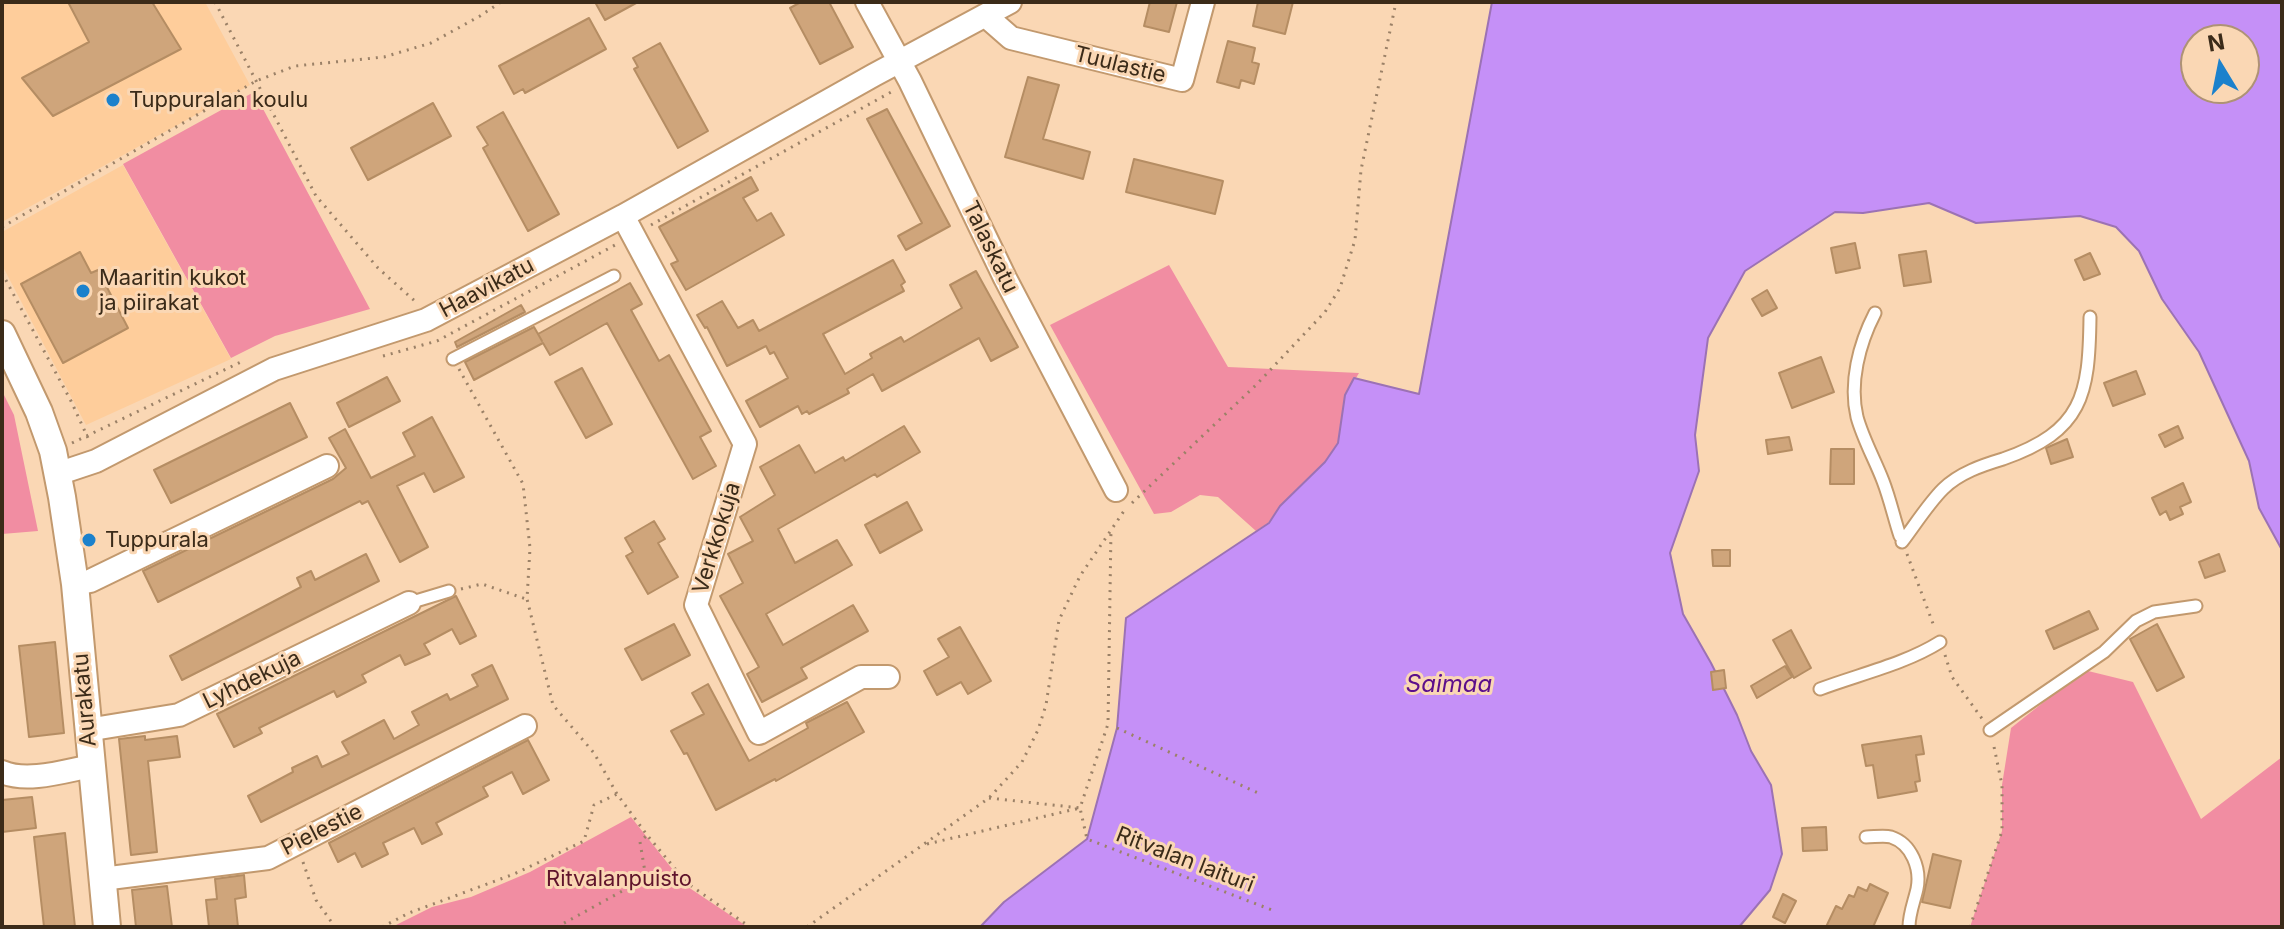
<!DOCTYPE html>
<style>
body{margin:0}
#map{position:relative;width:2284px;height:929px;overflow:hidden;background:#fad7b4;font-family:Inter,sans-serif}
canvas{display:block}
.frame{position:absolute;inset:0;border:4px solid #3b2b19;pointer-events:none}
.north{position:absolute;left:2180px;top:24px;width:80px;height:80px;box-sizing:border-box;background:#fad7b4;border:2px solid #ae9276;border-radius:50%;rotate:350deg;font-size:22px;font-weight:700;line-height:32px;text-align:center;color:#3b2b19}
.north::after{content:'';display:block;margin:auto;width:28px;height:36px;background:#1b81cc;clip-path:polygon(50% 0,100% 100%,50% 72%,0 100%)}
</style>
<div id="map">
<canvas width="2284" height="929"></canvas>
<div class="frame"></div>
<div class="north">N</div>
</div>
<script>
const c = document.querySelector('canvas').getContext('2d');
c.lineJoin = 'round';
function fillPath(path, color) { c.fillStyle = color; c.fill(path, 'evenodd'); }
function strokePath(path, color, width, dash) { c.strokeStyle = color; c.lineWidth = width; c.lineCap = dash ? 'butt' : 'round'; c.setLineDash(dash || []); c.stroke(path); }
function drawText(font, color, halo, rows, align = 'center') {
  c.font = font + ' Inter,sans-serif'; c.lineWidth = 6; c.setLineDash([]); c.textBaseline = 'middle'; c.strokeStyle = halo; c.fillStyle = color; for (const [text, x, y, turn = 0] of rows) {
    c.save(); c.translate(x, y); c.rotate((+turn || 0) * Math.PI / 180); c.textAlign = isNaN(turn) ? turn : align; if (halo) c.strokeText(text, 0, 0); c.fillText(text, 0, 0); c.restore();
  }
}
const built = new Path2D(`
 M2 2H205L250 85 2 222Z
 M123 165 231 359 86 425 2 265V232Z`);
const green = new Path2D(`
 M254 92 370 309 275 336 231 358 123 164Z
 M1169 265 1228 367 1359 373 1346 395 1343 424 1338 442 1325 464 1280 507 1268 523 1256 531 1218 497 1200 495 1171 512 1154 514 1050 325Z
 M2 391 14 415 38 531 2 534Z
 M2084 670 2133 682 2201 819 2282 757V927H1970L2002 831V785L2011 728Z
 M631 817 685 885 748 927H392L432 907 471 897 530 872Z`);
const water = new Path2D(`
 M1492 2H2282V550L2259 508 2249 461 2199 352 2162 299 2139 251 2116 227 2080 216 1976 223 1929 203 1863 213 1835 212 1745 271 1708 338 1695 435 1699 471 1670 553 1683 614 1711 663 1737 715 1751 751 1771 785 1782 854 1770 890 1739 927H980L1004 902 1087 839 1117 728 1126 618 1269 523 1280 506 1325 462 1338 443 1345 395 1354 378 1419 394ZM2196 40H2244V88H2196Z`);
const building = new Path2D(`
 M68 2H152L181 49 53 116 22 78 89 42Z
 M595 2H638L605 20Z
 M801 2H829L853 47 820 64 790 8Z
 M1150 2H1177L1169 32 1144 26Z
 M1258 2H1293L1285 34 1253 26Z
 M589 18 606 49 525 93 523 89 514 94 499 66Z
 M1228 41 1255 48 1252 62 1259 64 1254 84 1241 80 1239 88 1217 82Z
 M660 43 708 131 678 148 634 69 638 67 633 58Z
 M1028 77 1059 85 1043 139 1090 152 1083 179 1005 157Z
 M433 103 451 136 368 180 351 148Z
 M887 109 950 226 906 250 898 236 922 223 867 119Z
 M503 112 559 214 528 231 483 148 488 145 477 127Z
 M1134 159 1223 181 1215 214 1126 192Z
 M751 177 758 190 743 198 757 221 771 213 784 235 686 290 671 264 678 261 659 227Z
 M1855 243 1860 268 1836 273 1831 248Z
 M1926 251 1931 282 1904 286 1899 255Z
 M80 252 91 273 98 270 128 328 63 363 21 284Z
 M2090 253 2100 274 2084 280 2075 260Z
 M893 260 905 282 901 285 904 291 823 334 845 374 872 358 870 354 901 337 904 342 962 308 950 285 976 271 1018 347 991 361 979 338 882 391 873 374 847 389 849 393 809 414 807 411 802 414 798 406 760 427 746 401 788 378 774 352 770 354 766 346 727 366 707 327 705 328 697 315 722 301 738 328 753 320 759 331Z
 M630 283 642 304 631 310 659 361 669 355 711 431 700 437 716 466 693 479 607 323 550 355 543 343 474 380 465 362 534 327 542 341 538 334Z
 M1767 290 1777 308 1762 316 1752 299Z
 M521 305 525 312 457 347 455 342Z
 M1821 357 1834 392 1792 408 1779 373Z
 M582 368 612 424 586 438 555 382Z
 M2136 371 2145 394 2113 406 2104 383Z
 M387 377 400 401 349 427 337 403Z
 M290 403 307 437 171 503 154 470Z
 M432 417 464 477 434 492 424 473 397 486 428 547 400 562 368 501 362 504 360 501 158 602 143 571 333 479 346 468 329 438 345 429 371 478 415 456 403 433Z
 M904 426 920 452 877 477 875 474 778 529 795 563 837 540 852 565 766 614 783 645 853 605 868 631 801 668 807 678 762 702 747 674 759 667 720 596 743 583 728 554 753 541 740 517 775 495 760 467 799 445 815 473 843 457 845 461Z
 M2178 426 2183 438 2165 447 2159 435Z
 M1789 437 1792 450 1768 454 1766 440Z
 M2067 439 2073 457 2051 464 2046 448Z
 M1831 449H1854V484H1830Z
 M2183 483 2191 502 2180 507 2183 514 2170 520 2166 511 2160 515 2152 498Z
 M907 502 922 530 880 553 865 525Z
 M654 521 665 539 658 543 678 577 648 594 626 556 633 552 625 538Z
 M1712 550H1730V566H1713Z
 M366 554 379 581 182 680 170 656 301 587 297 578 311 571 315 580Z
 M2219 554 2225 571 2205 578 2199 562Z
 M456 596 476 636 460 644 452 629 424 644 430 654 405 665 400 655 362 675 366 682 337 697 334 691 259 728 262 733 234 747 217 714Z
 M2089 611 2098 629 2054 649 2046 631Z
 M674 624 690 655 642 680 625 649Z
 M2157 624 2184 677 2157 691 2130 639Z
 M960 627 991 681 968 694 961 682 937 695 924 671 949 657 938 639Z
 M1791 630 1811 668 1794 678 1773 640Z
 M55 642 64 733 29 737 19 646Z
 M492 665 508 699 261 822 248 796 293 772 292 768 317 756 322 767 349 754 342 742 384 720 394 739 419 725 412 712 447 694 450 700 478 686 472 675Z
 M1785 666 1792 677 1757 698 1751 686Z
 M1724 670 1726 688 1713 690 1711 672Z
 M708 684 749 761 808 728 806 723 847 702 864 732 776 781 775 779 716 810 687 753 684 754 671 731 704 714 692 693Z
 M145 736V740L177 736 180 757 148 761 157 852 131 855 119 739Z
 M1921 736 1924 754 1916 755 1920 781 1915 782 1917 791 1878 798 1873 765 1866 766 1862 745Z
 M528 740 549 780 523 794 512 772 483 787 488 796 436 823 442 834 422 844 414 828 383 843 388 854 362 867 355 853 338 862 329 843Z
 M32 797 36 828 2 832V800Z
 M1826 827 1827 850 1803 851 1802 828Z
 M65 833 75 927H44L34 837Z
 M1933 854 1961 861 1950 908 1922 902Z
 M244 875 246 897 235 899 238 927H209L206 900 217 899 215 879Z
 M1870 884 1888 893 1873 927H1826L1836 906 1842 909 1849 895 1854 897 1858 887 1867 891Z
 M167 886 172 927H136L132 890Z
 M1783 894 1796 901 1785 923 1773 917Z`);
const path = new Path2D(`
 M215 2 316 196 378 268 417 303
 M651 225 893 91
 M2 227 256 81 295 66 384 57 431 43 480 16 501 2
 M2 273 71 401 88 438
 M383 356 437 341 617 244
 M459 369 523 484 530 548 527 599 553 705 594 753 617 794 647 835 687 883 750 927
 M72 443 245 360
 M1132 503 1256 385 1325 312 1340 288 1355 240 1361 170 1396 2
 M1907 554 1935 629
 M461 589 482 584 526 599
 M1945 655 1952 677 1983 720
 M1117 728 1258 793
 M989 798 1080 808 1108 724 1111 529
 M927 844 1080 808 1087 839 1272 910
 M303 862 316 900 335 927
 M382 927 409 913 514 874 584 841 594 805 617 794
 M557 927 646 878 640 842 647 835
 M807 927 989 798 1022 762 1038 730 1046 705 1059 620 1080 576 1126 508
 M1970 927 2002 831V785L1993 742`);
const service = new Path2D(`
 M1875 313C1859 344 1849 383 1857 417 1863 439 1875 460 1883 481 1890 499 1894 518 1900 536
 M453 359 614 276
 M1902 542C1915 525 1928 504 1943 489 1959 473 1983 465 2003 459 2083 431 2089 395 2090 317
 M409 603 449 591
 M1820 689C1860 674 1905 664 1940 642
 M1990 730 2104 652 2136 621 2154 612 2196 606
 M1866 837C1874 837 1884 835 1891 837 1912 844 1921 869 1917 889 1914 902 1909 914 1909 927`);
const minor = new Path2D(`
 M867 2 910 81 1005 278 1116 490
 M987 17 1011 38 1182 80 1203 2
 M623 216 745 444 696 605 759 733 861 677H888
 M57 474 96 461 274 369 426 320 623 216 874 75 1010 2
 M75 584 90 581 327 466
 M87 730 179 715 409 603
 M2 772C27 783 65 771 91 766
 M102 879 268 858 525 726`);
const tertiary = new Path2D(`
 M2 334 39 412 53 451 62 497 75 584 107 927`);
const markers = [
 [113,100,8,"#1b81cc"],
 [83,291,8,"#1b81cc"],
 [89,540,8,"#1b81cc"]
];
const streetNames = [
 ["Tuulastie",1120,65,14],
 ["Talaskatu",990,247,64],
 ["Haavikatu",487,288,-28],
 ["Verkkokuja",717,538,-73],
 ["Lyhdekuja",252,680,-26],
 ["Aurakatu",85,700,-95],
 ["Pielestie",322,830,-27],
 ["Ritvalan laituri",1185,860,21]
];
const poiNames = [
 ["Tuppuralan koulu",129,100],
 ["Maaritin kukot",99,278],
 ["ja piirakat",99,303],
 ["Tuppurala",105,540]
];
const parkNames = [
 ["Ritvalanpuisto",619,879]
];
const waterNames = [
 ["Saimaa",1449,685]
];
fillPath(built, '#fecd9b');
fillPath(green, '#f18da2');
fillPath(water, '#c590f7');
strokePath(water, '#9c72b4', 2);
fillPath(building, '#cfa57b');
strokePath(building, '#b58d63', 2);
strokePath(service, '#c2996e', 15);
strokePath(minor, '#c2996e', 26);
strokePath(tertiary, '#c2996e', 30);
strokePath(path, '#9b8167', 3, [2, 6]);
strokePath(service, '#fff', 11);
strokePath(minor, '#fff', 22);
strokePath(tertiary, '#fff', 26);
for (const [x, y, r, color] of markers) { const dot = new Path2D(); dot.arc(x, y, r, 0, 2 * Math.PI); c.fillStyle = color; c.fill(dot); strokePath(dot, '#fad7b4', 3); }
drawText('22px', '#3b2b19', '#fad7b4', streetNames);
drawText('22px', '#3b2b19', '#fad7b4', poiNames, 'left');
drawText('22px', '#60142c', '#fad7b4', parkNames);
drawText('italic 24px', '#5c0e8b', '#fad7b4', waterNames);
</script>
